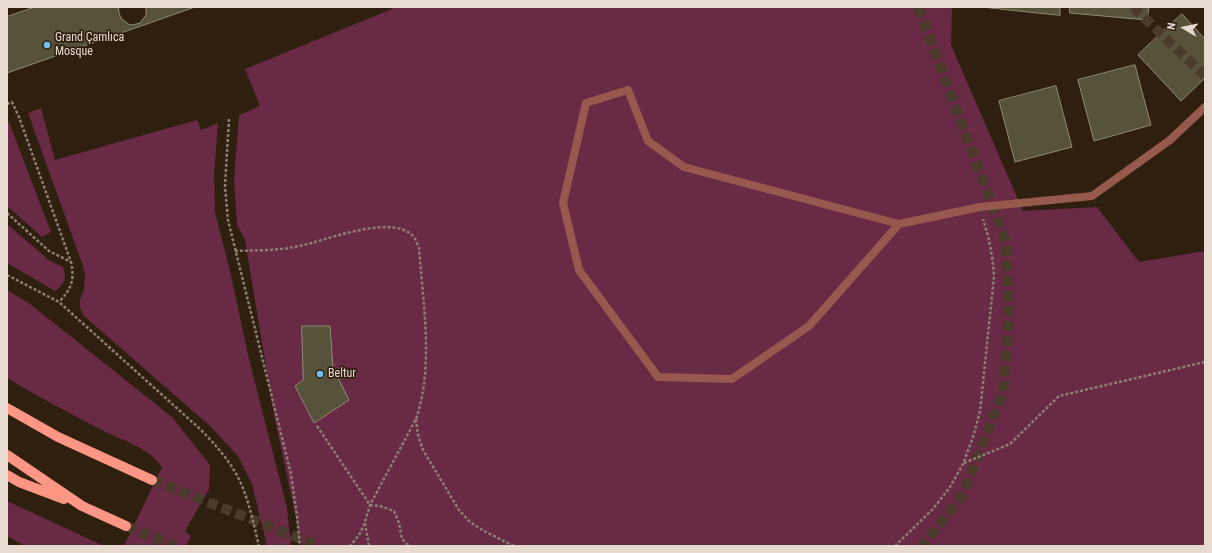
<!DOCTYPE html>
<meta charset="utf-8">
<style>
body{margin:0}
#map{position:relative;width:1212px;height:553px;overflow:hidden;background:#2f1f0e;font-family:"Roboto Condensed",sans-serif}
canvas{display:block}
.frame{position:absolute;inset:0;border:8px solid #e7dbd1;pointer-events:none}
.north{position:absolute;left:1164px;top:8px;width:40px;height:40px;-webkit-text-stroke:3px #2f1f0e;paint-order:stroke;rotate:279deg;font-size:11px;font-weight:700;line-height:16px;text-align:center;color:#e7dbd1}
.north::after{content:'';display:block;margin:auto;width:14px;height:18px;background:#e7dbd1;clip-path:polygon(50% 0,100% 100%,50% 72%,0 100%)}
</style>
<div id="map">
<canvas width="1212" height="553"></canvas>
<div class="frame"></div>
<div class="north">N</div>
</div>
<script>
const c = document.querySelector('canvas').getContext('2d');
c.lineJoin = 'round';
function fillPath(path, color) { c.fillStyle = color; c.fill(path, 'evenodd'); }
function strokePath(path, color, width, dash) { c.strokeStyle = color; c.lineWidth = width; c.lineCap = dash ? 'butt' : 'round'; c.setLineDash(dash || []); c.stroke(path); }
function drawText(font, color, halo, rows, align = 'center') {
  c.font = font + ' "Roboto Condensed",sans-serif'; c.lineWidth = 3.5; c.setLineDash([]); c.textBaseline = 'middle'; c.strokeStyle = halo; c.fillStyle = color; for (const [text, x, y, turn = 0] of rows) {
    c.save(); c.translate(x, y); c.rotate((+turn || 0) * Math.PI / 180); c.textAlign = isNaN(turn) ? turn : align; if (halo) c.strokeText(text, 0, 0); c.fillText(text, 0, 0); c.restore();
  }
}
const green = new Path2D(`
 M393 7H952L951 45 1023 211 1097 207 1139 262 1205 251V546H302L274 415 245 240 237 225 234 180 239 115 260 106 245 69 392 9Z
 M41 108 55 160 197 120 201 130 218 123 214 175 215 212 231 275 249 359 287 508 291 546H267L252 484 238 456 210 426 84 316 80 308V299L84 290 85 275 83 266 28 113Z
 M7 122H9L51 232 42 237 7 206Z
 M7 224 50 261 63 267C67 279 65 283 55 291L7 263Z
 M7 290 30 304 172 417 210 465 209 489 185 531 191 536 186 546H124L162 467C147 446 120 440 98 428 67 412 37 396 7 378Z
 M7 501 104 546H25L7 536Z`);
const building = new Path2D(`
 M35 7H195L7 73V17Z
 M119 7H146V15L140 23 133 25 128 24 121 18 119 13Z
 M982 7H1060V15Z
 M1070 7H1149L1147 20 1070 13Z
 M1182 14 1205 39V78L1181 101 1138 55Z
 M1135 65 1151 125 1094 141 1078 80Z
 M1056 86 1072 147 1015 162 999 101Z
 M302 326H330L333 368 349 400 314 423 295 386 303 380Z`);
const primaryTunnel = new Path2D(`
 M918 7 1006 242 1009 314 1003 392 962 496 922 546
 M1133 7 1205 76
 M152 480 319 546
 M126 526 175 546`);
const path = new Path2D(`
 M7 104 12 102 19 117 71 262C75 281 71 289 59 302
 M229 119 225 186 228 220 291 474 297 516 300 546
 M7 213 49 251 71 262
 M235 251C256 250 279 251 299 246 325 241 389 214 412 235 416 239 417 244 419 248 423 303 434 367 416 419L370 505 364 525 359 535 350 546
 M7 275 59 302 200 429C211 440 221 451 230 464 247 488 252 518 259 546
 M416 419 418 435 423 450 459 510 470 522 484 531 514 546
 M317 426 370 505 380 506 394 511 399 523 402 539 409 546
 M964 463 1010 444 1059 396 1205 362
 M365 523 369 546
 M895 546 933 509 950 487 963 464 973 437 980 411 994 277C993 256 989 238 983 219`);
const lane = new Path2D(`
 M899 224 684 167 648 141 628 90 586 103 563 203 579 270 658 377 732 379 809 326 899 224 980 207`);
const street = new Path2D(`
 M980 207 1092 196 1170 140 1205 107`);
const primary = new Path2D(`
 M7 408 58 437 152 480
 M7 455 82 506 126 526
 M7 475 19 482 64 499`);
const markers = [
 [47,45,4,"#73c1f6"],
 [320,374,4,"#73c1f6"]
];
const poiNames = [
 ["Grand Çamlıca",55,38],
 ["Mosque",55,52],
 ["Beltur",328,374]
];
fillPath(green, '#692a45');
fillPath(building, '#57533b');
strokePath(building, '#908c72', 1);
strokePath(primaryTunnel, '#4b3b2b', 10, [10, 5]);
strokePath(path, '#8d7f72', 2.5, [3, 2]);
strokePath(lane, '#97594e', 8);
strokePath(street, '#97594e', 8);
strokePath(primary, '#fe9685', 10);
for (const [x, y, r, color] of markers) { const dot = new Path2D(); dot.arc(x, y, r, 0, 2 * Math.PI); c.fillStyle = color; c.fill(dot); strokePath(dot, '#2f1f0e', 1.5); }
drawText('12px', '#e7dbd1', '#2f1f0e', poiNames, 'left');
</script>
